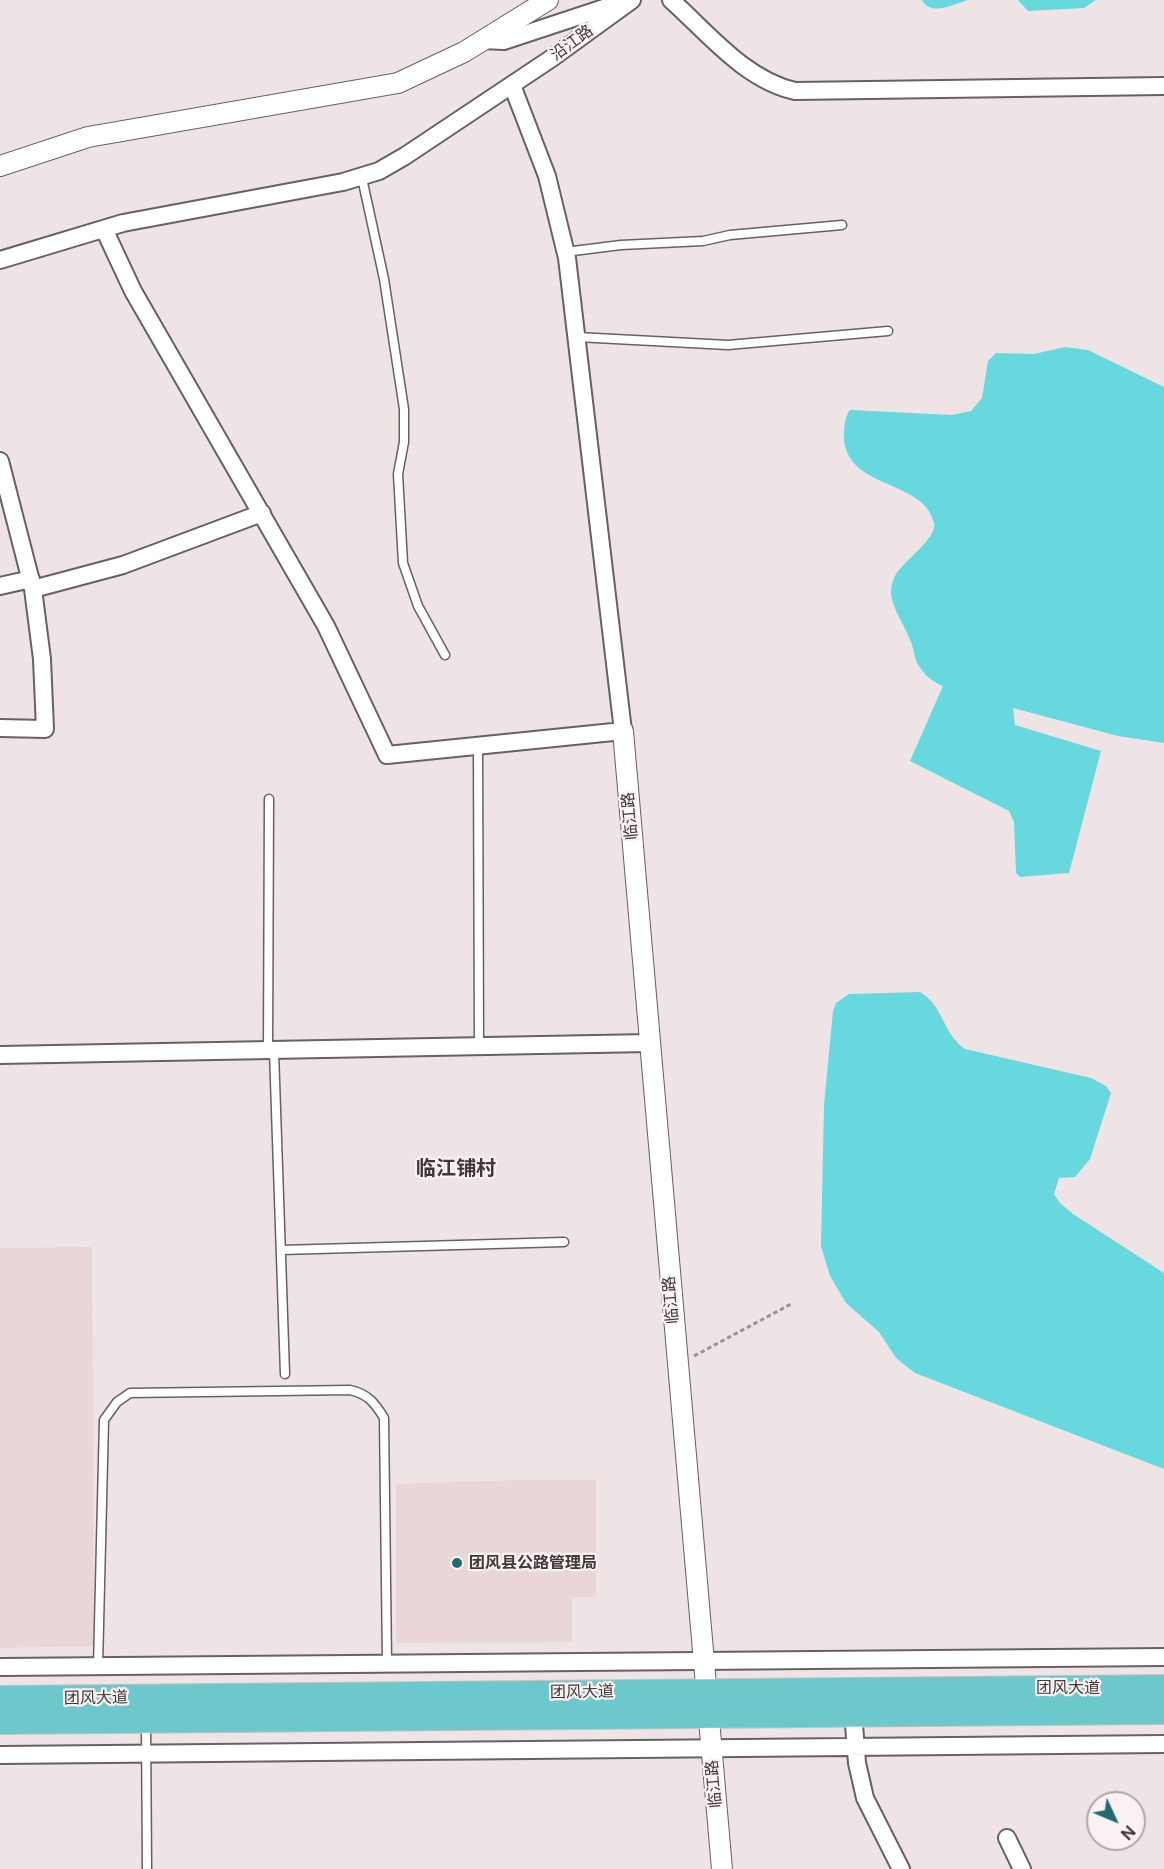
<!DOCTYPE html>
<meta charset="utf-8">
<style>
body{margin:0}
#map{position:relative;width:1164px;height:1869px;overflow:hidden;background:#eee4e5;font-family:"Public Sans",sans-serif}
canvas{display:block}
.north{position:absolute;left:1086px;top:1791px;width:60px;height:60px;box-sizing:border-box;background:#fbf1f2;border:2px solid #afa8a8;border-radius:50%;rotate:134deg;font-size:16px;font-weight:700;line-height:24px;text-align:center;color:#3e3a3a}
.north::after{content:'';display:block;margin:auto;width:21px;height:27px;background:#206c70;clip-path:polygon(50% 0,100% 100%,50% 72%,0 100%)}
</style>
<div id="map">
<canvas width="1164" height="1869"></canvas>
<div class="north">N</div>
</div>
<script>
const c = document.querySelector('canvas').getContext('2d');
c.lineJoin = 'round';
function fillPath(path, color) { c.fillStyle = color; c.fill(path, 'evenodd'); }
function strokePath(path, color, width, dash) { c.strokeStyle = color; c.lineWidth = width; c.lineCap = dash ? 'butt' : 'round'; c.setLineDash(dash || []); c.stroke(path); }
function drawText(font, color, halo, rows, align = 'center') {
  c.font = font + ' "Public Sans","Noto Sans SC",sans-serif'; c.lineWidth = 4.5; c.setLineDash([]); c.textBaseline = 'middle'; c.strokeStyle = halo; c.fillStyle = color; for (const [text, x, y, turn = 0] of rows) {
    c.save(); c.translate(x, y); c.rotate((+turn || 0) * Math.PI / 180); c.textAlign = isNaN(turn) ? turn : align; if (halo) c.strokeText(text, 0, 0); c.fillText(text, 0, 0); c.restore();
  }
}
const built = new Path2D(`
 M92 1247 94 1646 0 1648V1248Z
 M517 1480H596V1597H572V1642L396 1643V1484Z`);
const water = new Path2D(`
 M922 0H968C954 4 931 17 922 0Z
 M1018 0H1096L1084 8 1028 11Z
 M1065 347 1088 350 1164 387V743L1118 736 1013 708 1015 725 1101 751 1069 873 1020 877 1016 873 1014 822 1009 811 910 761 943 686C933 682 925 676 919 666 915 660 914 652 912 645 907 628 893 611 891 594 891 589 892 581 895 576 902 562 938 538 934 523 924 477 840 491 844 431 845 423 845 417 850 410L952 415 971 411 982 398 988 361 996 353 1034 354Z
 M920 992C944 1006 942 1033 965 1049L1091 1078 1106 1086 1111 1093 1090 1159 1075 1177 1059 1178 1054 1194 1060 1203 1073 1214 1164 1273V1469L915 1373 896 1358 879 1332 846 1303 830 1276 821 1246 824 1105 833 1011 836 1003 849 994Z`);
const path = new Path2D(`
 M694 1356 793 1303`);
const service = new Path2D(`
 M362 178 384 279 404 409V442L398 474 403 563 418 606 445 655
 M565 252 621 245 703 241 730 235 842 225
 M577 337 728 345 888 331
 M478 746 479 1048
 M268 1051 269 799
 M274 1051 285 1374
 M281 1250 564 1242
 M98 1666 104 1420 117 1402 130 1393 350 1390C368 1394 375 1403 384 1418L387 1663
 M146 1722 147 1869`);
const minor = new Path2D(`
 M671 0C708 33 745 80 795 91L1164 86
 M483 40 504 41 622 2
 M104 229 133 291 326 626 387 755 623 731 567 258 547 176 512 85
 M0 260 123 223 343 182 379 171 405 156 552 58 632 0
 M0 461 33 589 42 659 45 729 0 728
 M0 586 31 579
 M33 589 123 565 262 513
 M0 1055 649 1043
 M0 1667 1164 1657
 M853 1712 857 1763 865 1798 901 1869
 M0 1755 1164 1744
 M1007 1838 1022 1869`);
const tertiary = new Path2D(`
 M0 166 88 137 398 83 464 52 548 0
 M623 731 722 1869`);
const primary = new Path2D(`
 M0 1699 1164 1688
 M0 1721 1164 1711`);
const markers = [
 [457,1563,6,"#206c70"]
];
const streetNames = [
 ["沿江路",572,43,-36],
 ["临江路",630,816,-95],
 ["临江路",671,1300,-95],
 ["团风大道",1068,1688],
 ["团风大道",582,1692,-1],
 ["团风大道",96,1698,-1],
 ["临江路",714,1784,-95]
];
const poiNames = [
 ["团风县公路管理局",469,1563]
];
const quarterNames = [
 ["临江铺村",456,1169]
];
fillPath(built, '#e9d6d9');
fillPath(water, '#67d8de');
strokePath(service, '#686061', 11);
strokePath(minor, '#686061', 20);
strokePath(tertiary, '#686061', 22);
strokePath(primary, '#c5c4c4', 28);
strokePath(path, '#9b9494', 3, [4.5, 3]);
strokePath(service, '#fff', 8);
strokePath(minor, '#fff', 16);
strokePath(tertiary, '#fff', 20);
strokePath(primary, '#6dc8cb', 26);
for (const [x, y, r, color] of markers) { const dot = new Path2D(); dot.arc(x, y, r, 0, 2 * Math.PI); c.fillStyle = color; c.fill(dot); strokePath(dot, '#fbf1f2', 2); }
drawText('16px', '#3e3a3a', '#fbf1f2', streetNames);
drawText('bold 16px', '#3e3a3a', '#fbf1f2', poiNames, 'left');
drawText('bold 20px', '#3e3a3a', '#fbf1f2', quarterNames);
</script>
